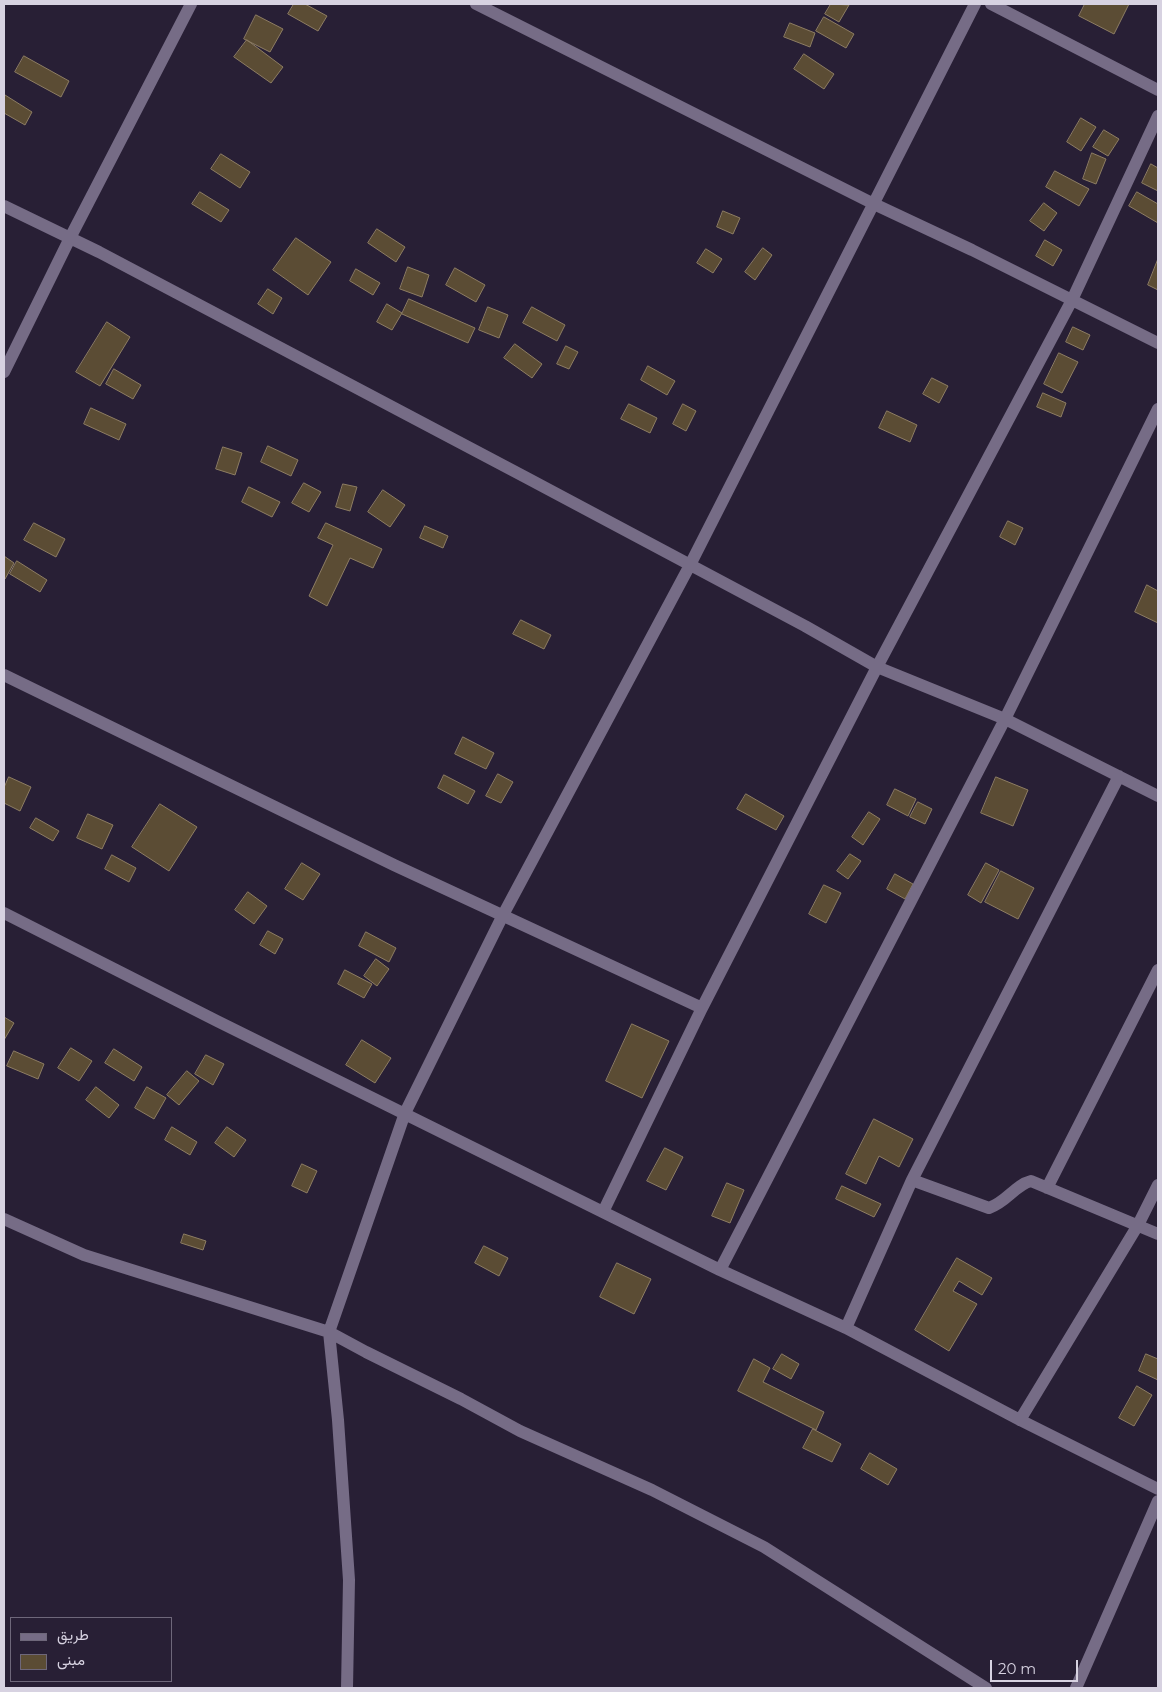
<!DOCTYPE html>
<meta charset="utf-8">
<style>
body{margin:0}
#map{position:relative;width:1162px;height:1692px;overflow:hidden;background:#281f35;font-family:Montserrat,Vazirmatn,sans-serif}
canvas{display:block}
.frame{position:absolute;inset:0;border:5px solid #d7d2e1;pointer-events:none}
.legend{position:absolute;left:10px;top:1617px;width:162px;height:65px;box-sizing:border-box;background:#281f35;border:1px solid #6e677a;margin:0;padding:6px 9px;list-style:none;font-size:15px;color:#d7d2e1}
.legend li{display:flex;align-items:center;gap:10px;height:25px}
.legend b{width:25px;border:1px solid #6e677a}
.scale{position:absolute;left:990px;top:1660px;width:88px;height:22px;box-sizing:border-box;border:2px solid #d7d2e1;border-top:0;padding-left:6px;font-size:15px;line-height:18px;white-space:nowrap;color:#d7d2e1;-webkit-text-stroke:4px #281f35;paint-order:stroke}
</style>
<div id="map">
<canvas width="1162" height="1692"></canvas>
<div class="frame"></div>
<ul class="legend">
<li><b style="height:6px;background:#766c86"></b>طريق</li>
<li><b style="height:14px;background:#5b4c34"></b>مبنى</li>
</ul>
<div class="scale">20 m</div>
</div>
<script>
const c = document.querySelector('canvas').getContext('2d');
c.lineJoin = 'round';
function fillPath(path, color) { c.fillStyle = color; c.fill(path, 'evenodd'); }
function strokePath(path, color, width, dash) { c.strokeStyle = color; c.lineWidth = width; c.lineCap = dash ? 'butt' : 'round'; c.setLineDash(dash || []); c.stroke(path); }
const building = new Path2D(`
 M294 4H305L327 16 318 31 288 14Z
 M831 4 849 5 839 22 825 14Z
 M1085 4H1129L1114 34 1079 16Z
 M256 15 283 29 270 52 244 39Z
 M824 17 854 34 846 48 816 31Z
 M790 23 815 33 810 47 784 37Z
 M247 40 283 67 271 83 234 57Z
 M804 54 834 74 824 89 794 69Z
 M24 56 69 81 61 97 15 72Z
 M5 95 32 112 25 125 4 113Z
 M1081 118 1096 127 1081 151 1067 142Z
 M1104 130 1119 139 1108 156 1093 147Z
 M1092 153 1106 159 1096 184 1083 179Z
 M221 154 250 172 240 188 211 169Z
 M1151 164 1158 168V191L1142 183Z
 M1055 171 1089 189 1079 206 1046 187Z
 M200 192 229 210 221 222 192 204Z
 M1137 192 1158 204V223L1129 206Z
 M1044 203 1057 213 1044 231 1030 221Z
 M723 211 740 218 733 234 717 227Z
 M377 229 405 247 396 262 368 243Z
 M296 238 331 262 308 295 273 270Z
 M1045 240 1062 250 1053 266 1036 256Z
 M763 248 772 255 755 280 745 272Z
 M706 249 722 259 713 273 697 263Z
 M1158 259V290L1148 285Z
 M408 267 429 275 422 297 400 289Z
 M455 268 485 285 476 302 446 285Z
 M356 269 380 283 373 295 350 281Z
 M268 289 282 298 273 314 258 304Z
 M409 299 475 328 468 343 402 314Z
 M387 304 402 313 392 330 377 322Z
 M488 307 508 315 499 338 479 330Z
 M532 307 565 325 557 341 523 323Z
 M107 322 130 337 100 386 76 372Z
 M1073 327 1090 335 1083 350 1066 342Z
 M515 344 542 364 532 378 504 358Z
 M566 346 578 352 569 369 557 364Z
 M1059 353 1078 362 1062 393 1044 384Z
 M648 366 675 381 667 395 641 380Z
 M114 369 141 385 133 399 106 384Z
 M932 378 948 386 939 403 923 394Z
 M1043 393 1066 403 1061 417 1037 407Z
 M629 404 657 418 650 433 621 419Z
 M683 404 696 411 686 431 673 424Z
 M91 408 126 424 119 440 84 424Z
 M887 411 917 425 910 442 879 428Z
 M268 446 298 460 291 476 261 462Z
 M223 447 242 453 235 475 216 469Z
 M304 483 321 492 309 512 292 503Z
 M343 484 357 487 350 511 336 507Z
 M249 487 280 502 272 517 242 502Z
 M383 490 405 505 390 527 368 512Z
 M1008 521 1023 528 1015 545 1000 537Z
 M34 523 65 539 56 557 24 540Z
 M326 523 382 549 373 568 350 558 327 606 309 596 333 545 318 538Z
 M425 526 448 536 443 548 420 538Z
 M4 556 14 563 5 579 4 578Z
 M17 561 47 580 40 592 10 574Z
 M1147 585 1158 591V623L1135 612Z
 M521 620 551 635 544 649 513 634Z
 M463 737 494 753 486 769 455 754Z
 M498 774 513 782 501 803 486 796Z
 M444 775 475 791 468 804 438 788Z
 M9 777 31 787 20 811 4 803V788Z
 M996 777 1028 790 1013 826 981 813Z
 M895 789 916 799 908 816 887 805Z
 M746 794 784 816 776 830 737 809Z
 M918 802 932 809 925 824 910 817Z
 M160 804 197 827 169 871 132 847Z
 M869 812 880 819 863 845 852 837Z
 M88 814 113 825 102 849 77 838Z
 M36 818 59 831 53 841 30 828Z
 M850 854 861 861 848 879 837 871Z
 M112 855 136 868 129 882 105 869Z
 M302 863 320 874 303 900 285 889Z
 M986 863 999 870 981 903 968 895Z
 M1001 871 1034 888 1018 919 985 902Z
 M895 874 913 884 905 899 887 889Z
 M824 885 841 893 826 923 809 914Z
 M248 892 267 906 254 924 235 910Z
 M268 931 283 939 275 954 260 945Z
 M366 932 396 948 389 962 359 946Z
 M376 959 389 969 377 986 364 976Z
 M345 970 372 984 364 998 338 984Z
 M4 1017 14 1023 4 1040Z
 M632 1024 669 1041 642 1098 606 1081Z
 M362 1040 391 1058 375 1083 346 1065Z
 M71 1048 92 1061 79 1081 58 1068Z
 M114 1049 142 1067 134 1081 105 1063Z
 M14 1051 44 1064 38 1079 7 1066Z
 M206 1055 224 1064 213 1085 195 1074Z
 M187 1071 199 1081 179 1105 167 1095Z
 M96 1087 119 1105 109 1118 86 1100Z
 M147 1087 166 1098 154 1119 135 1108Z
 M874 1119 913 1139 899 1167 879 1156 866 1184 846 1174Z
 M172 1127 197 1142 190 1155 165 1140Z
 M227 1127 246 1140 234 1157 215 1143Z
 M665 1148 683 1157 666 1190 647 1181Z
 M302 1164 317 1171 307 1193 292 1186Z
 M727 1183 744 1190 730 1223 712 1216Z
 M842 1186 881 1204 874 1217 836 1199Z
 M184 1234 206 1241 203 1250 181 1243Z
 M484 1246 508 1258 499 1276 475 1263Z
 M957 1258 992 1278 982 1295 959 1281 953 1291 977 1304 949 1351 915 1330Z
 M617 1263 651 1279 634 1314 600 1297Z
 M782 1354 799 1364 791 1379 773 1369Z
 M1146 1354 1158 1359V1380L1139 1371Z
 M754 1359 770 1368 763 1382 824 1412 816 1430 738 1391Z
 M1137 1386 1152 1395 1134 1426 1119 1418Z
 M813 1429 841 1444 832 1462 803 1448Z
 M870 1453 897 1469 888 1485 861 1469Z`);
const street = new Path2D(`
 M476 4 874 204 972 250 1158 343
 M991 4 1158 90
 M4 206 99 252 527 478 805 626 877 667 1005 719 1158 796
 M4 372 70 238 191 4
 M4 675 394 865 702 1008
 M4 913 217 1021 720 1270 846 1328 1020 1420 1158 1489
 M912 1180 989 1208C1007 1202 1015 1185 1031 1181L1158 1234
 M1047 1188 1158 970
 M603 1212 702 1008 877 667 1072 300 1158 116
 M4 1219 84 1255 329 1332 366 1352 461 1399 520 1431 652 1490 764 1547 986 1688
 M720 1270 1005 719 1158 409
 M846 1328 912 1180 1119 776
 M1020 1420 1138 1225 1158 1185
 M347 1688 349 1580 338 1420 329 1332 405 1113 503 915 690 565 975 4
 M1076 1688 1158 1501`);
fillPath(building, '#5b4c34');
strokePath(building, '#8d7d63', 1);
strokePath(street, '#766c86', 12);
</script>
